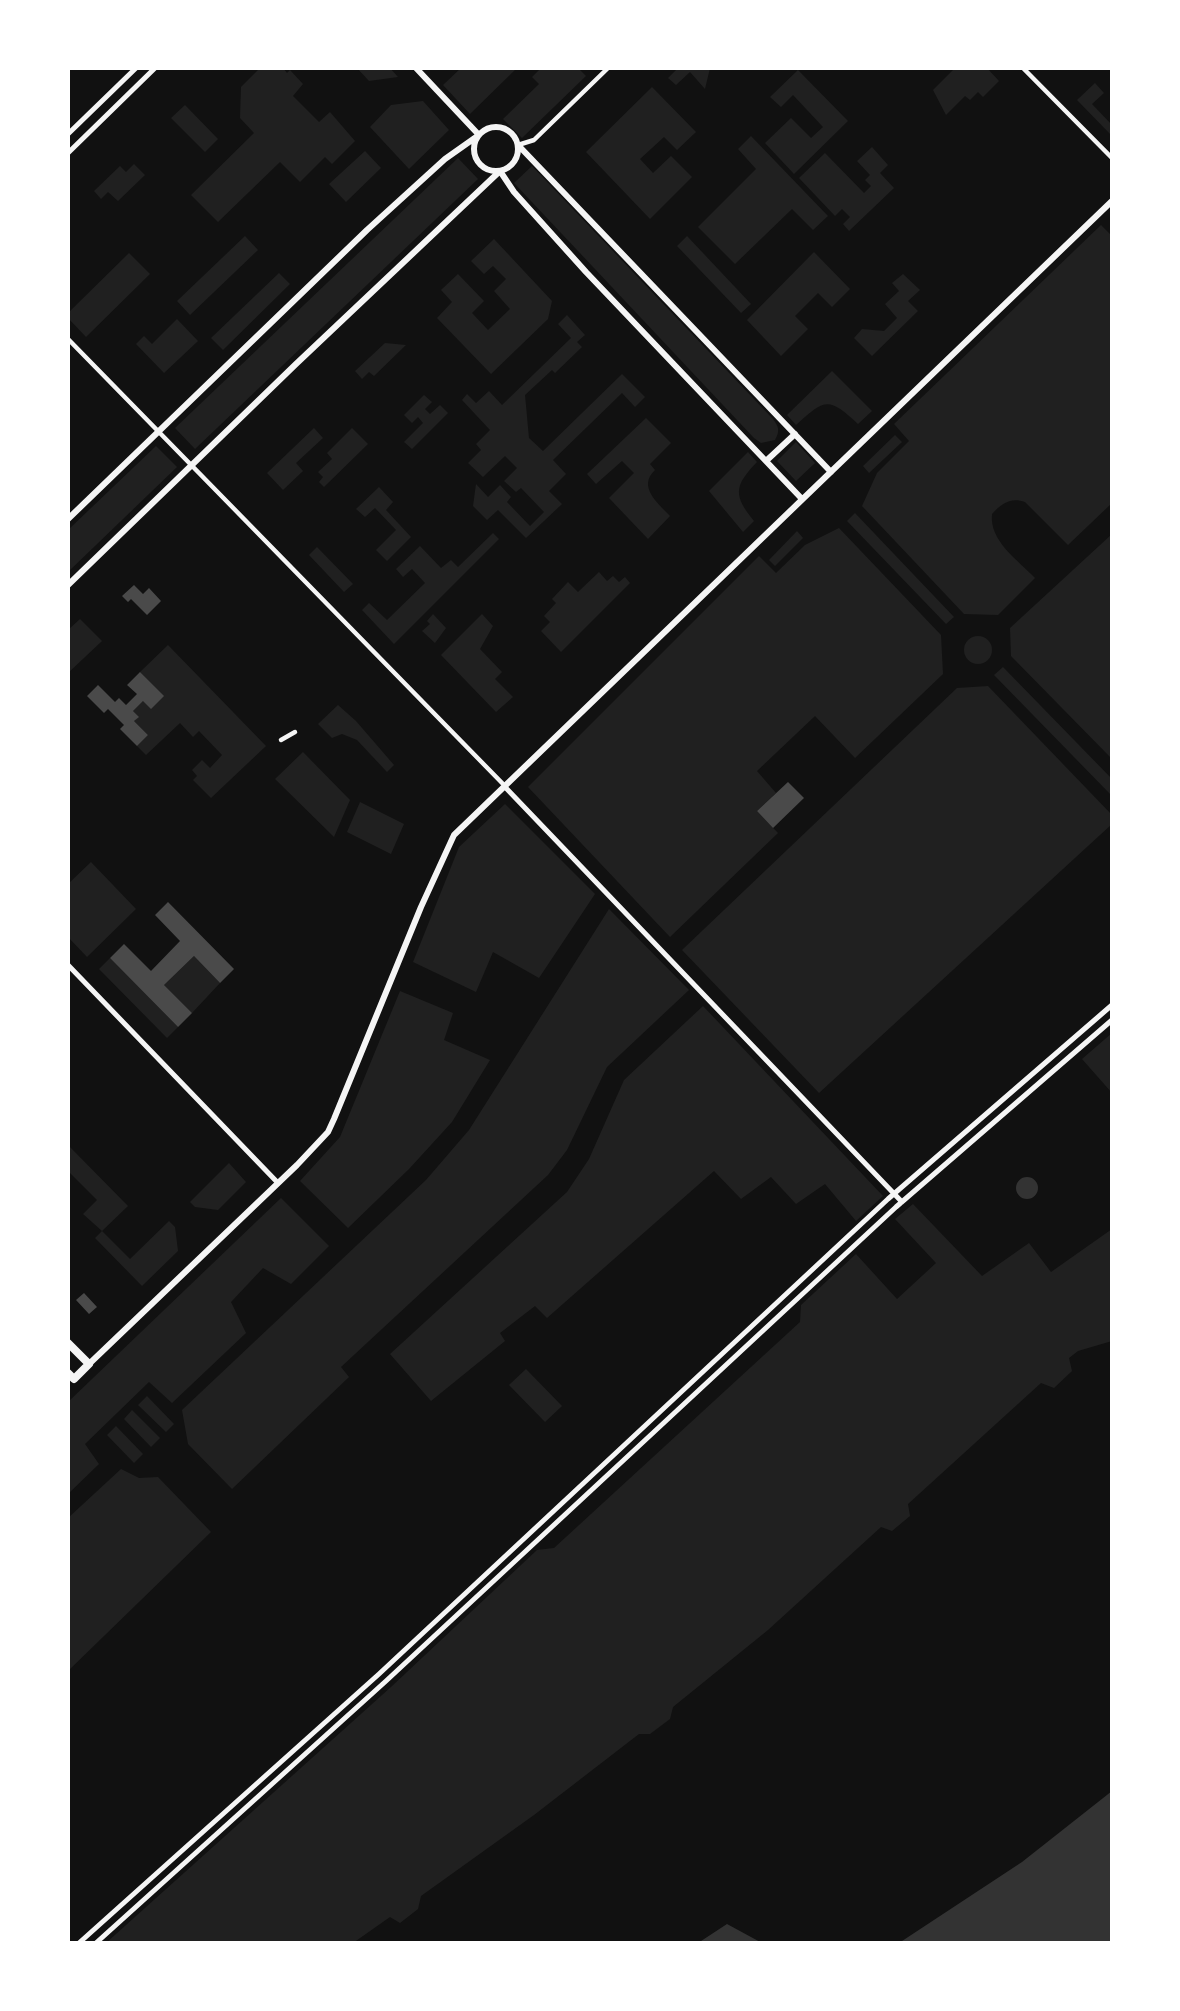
<!DOCTYPE html>
<style>
body{margin:0}
#map{position:relative;width:1180px;height:2011px;overflow:hidden;background:#111;font-family:"PT Serif",serif}
canvas{display:block}
.frame{position:absolute;inset:0;border:70px solid #fff;pointer-events:none}
</style>
<div id="map">
<canvas width="1180" height="2011"></canvas>
<div class="frame"></div>
</div>
<script>
const c = document.querySelector('canvas').getContext('2d');
c.lineJoin = 'round';
function fillPath(path, color) { c.fillStyle = color; c.fill(path, 'evenodd'); }
function strokePath(path, color, width, dash) { c.strokeStyle = color; c.lineWidth = width; c.lineCap = dash ? 'butt' : 'round'; c.setLineDash(dash || []); c.stroke(path); }
const green = new Path2D(`
 M260 68H283L287 73 290 70 303 84 293 96 319 122 330 112 355 141 332 164 325 157 300 182 280 162 218 222 191 195 254 133 240 118 241 87Z
 M357 68H390L398 77 369 81Z
 M461 68H517L470 114 443 85Z
 M541 68H578L586 76 522 138 503 119 539 84 532 77Z
 M678 68H710L705 89 690 72 676 85 668 78Z
 M955 68H987L999 81 983 97 978 92 970 100 965 96 946 115 933 90Z
 M798 70 848 121 794 174 765 143 791 118 811 138 823 127 793 95 781 107 770 97Z
 M1095 83 1104 93 1092 104 1112 125V136L1077 100Z
 M652 87 696 132 677 150 664 137 640 159 653 173 671 156 692 177 650 219 586 152Z
 M423 101 449 130 409 169 370 127 391 105Z
 M185 105 218 139 205 152 171 118Z
 M751 136 828 216 813 230 792 209 735 264 698 227 756 169 738 149Z
 M872 147 888 165 880 173 894 188 849 231 843 224 850 217 842 209 835 216 799 178 825 153 864 193 871 186 865 180 870 175 857 161Z
 M365 151 381 168 346 202 329 184Z
 M458 158 478 179 195 449 175 428Z
 M134 164 145 175 118 201 108 192 101 199 94 191 120 166 126 172Z
 M532 166 773 419C779 427 780 431 775 440L761 443 754 438 514 183Z
 M1101 225 1112 236V503L1068 545 1025 502C1011 497 1002 503 992 514 989 541 1018 560 1035 578L998 615 964 614 862 506 877 473 909 441 894 424Z
 M245 236 258 250 190 315 177 301Z
 M687 236 751 304 741 313 677 246Z
 M494 239 552 301 548 319 491 374 437 318 452 302 441 290 458 274 484 301 472 313 488 330 510 309 494 291 506 279 493 266 484 274 471 261Z
 M814 252 850 289 832 307 818 293 795 316 808 329 781 356 747 320Z
 M129 253 150 274 86 337 68 318V313Z
 M279 273 290 284 223 350 211 338Z
 M903 274 920 290 908 301 918 311 872 356 854 338 862 329 884 331 897 318 885 304 899 291 892 283Z
 M567 315 585 335 577 342 582 347 555 373 552 370 525 395 529 438 543 451 622 374 645 397 635 407 622 393 553 460 566 474 549 491 562 504 526 538 498 510 487 520 473 506 476 484 488 497 500 485 511 497 507 502 530 526 544 512 521 488 516 492 504 481 517 468 505 456 483 477 468 463 481 450 476 444 490 430 462 400 467 394 476 403 489 391 502 405 571 338 558 324Z
 M177 319 198 341 164 373 136 344 144 336 152 344Z
 M385 343 406 345 374 376 369 372 362 379 355 371Z
 M832 371 872 411 858 424C828 396 825 399 796 425L787 415Z
 M424 395 432 402 425 409 430 414 440 405 448 413 412 449 404 442 423 423 418 417 412 423 404 415Z
 M646 418 671 443 650 464 655 470C637 487 658 503 670 516L648 539 609 498 634 473 622 461 596 484 587 474Z
 M314 428 323 438 296 463 303 471 283 490 267 473Z
 M352 428 368 444 324 487 319 482 323 477 318 472 332 459 327 453Z
 M895 435 902 442 869 473 863 466Z
 M796 442 815 463 796 481 777 461Z
 M156 446 177 467 68 572V530Z
 M748 452 757 462C734 486 733 495 754 521L743 532 709 491Z
 M379 487 393 502 386 510 411 537 387 561 376 550 396 530 375 508 365 517 356 509Z
 M855 513 954 617 946 624 847 521Z
 M839 528 941 635 943 674 855 758 815 716 757 771 776 793 757 811 778 833 670 937 528 787 759 556 776 573 805 545Z
 M797 531 803 538 775 566 769 560Z
 M493 533 499 539 394 644 362 610 369 603 387 620 425 583 412 569 403 577 396 569 420 546 441 568 451 560 458 567Z
 M1112 534V759L1011 656 1010 628Z
 M317 547 353 584 344 592 309 555Z
 M599 572 607 581 613 576 619 582 625 577 630 583 561 652 541 631 550 622 544 616 556 603 552 599 568 582 578 592Z
 M433 614 446 628 435 643 422 631 430 624 427 621Z
 M482 614 493 626 480 649 502 672 495 679 513 697 496 712 441 655Z
 M80 619 102 641 68 673V630Z
 M964 650a14 14 0 1 1 28 0a14 14 0 1 1-28 0Z
 M168 645 266 746 211 798 193 780 197 776 192 770 202 760 210 768 222 755 199 731 193 737 180 723 146 755 137 746 148 735 134 721 138 717 133 711 143 701 163 696 140 672Z
 M1003 667 1112 779V796L994 675Z
 M988 686 1112 815V824L819 1093 682 950 957 688Z
 M338 705 356 721 394 765 387 772 357 740 342 734 332 738 318 724Z
 M303 752 350 800 334 837 275 779Z
 M360 802 404 824 391 854 347 832Z
 M505 804 595 894 539 978 493 952 476 992 413 962 459 847Z
 M91 862 136 909 87 957 68 937V884Z
 M609 909 689 990 607 1067 567 1150 548 1175 341 1367 349 1377 232 1489 188 1444 182 1410 426 1180 469 1130Z
 M194 956 220 983 192 1013 164 985Z
 M110 958 178 1027 167 1038 99 969Z
 M400 991 453 1013 444 1040 490 1060 452 1122 409 1169 348 1228 300 1181 340 1137Z
 M703 1006 883 1196 856 1221 825 1184 796 1204 771 1177 741 1199 714 1171 547 1318 535 1306 500 1333 505 1341 431 1401 390 1354 567 1192 589 1159 624 1080Z
 M1112 1033V1093L1082 1059Z
 M68 1145 128 1206 102 1231 130 1259 169 1221 175 1227 178 1251 142 1286 95 1238 102 1231 83 1214 97 1200 68 1171Z
 M229 1163 246 1182 218 1210 195 1207 190 1202Z
 M281 1198 329 1246 291 1284 263 1268 231 1302 246 1333 172 1403 149 1382 85 1444 99 1464 68 1494V1402Z
 M913 1204 982 1276 1029 1243 1051 1272 1112 1229V1341L1078 1351 1069 1358 1072 1371 1054 1388 1041 1383 908 1504 910 1516 892 1531 881 1527 768 1630 673 1707 670 1719 650 1734H639L534 1815 421 1896 418 1909 400 1923 390 1917 353 1943H106L391 1687 537 1550 554 1548 800 1322 801 1305 856 1254 897 1299 936 1263 895 1219Z
 M526 1369 562 1406 545 1422 509 1385Z
 M147 1396 174 1424 166 1432 138 1405Z
 M132 1410 160 1438 151 1447 124 1419Z
 M116 1426 143 1454 134 1463 107 1435Z
 M121 1469 139 1478 158 1477 211 1532 68 1671V1518Z`);
const water = new Path2D(`
 M1016 1188a11 11 0 1 1 22 0a11 11 0 1 1-22 0Z
 M1112 1791V1943H899L1022 1862Z
 M727 1924 762 1943H698Z`);
const building = new Path2D(`
 M134 585 143 594 149 588 161 601 147 615 131 599 128 602 122 596Z
 M140 672 164 696 151 709 143 701 133 711 139 717 134 721 148 735 137 746 120 729 124 725 108 709 104 713 87 696 98 685 115 702 119 698 126 705 137 694 127 685Z
 M788 782 804 798 773 828 757 811Z
 M168 902 234 969 220 983 194 956 164 985 192 1013 178 1027 110 958 124 944 151 971 180 941 155 915Z
 M84 1293 97 1307 89 1314 76 1300Z`);
const minor = new Path2D(`
 M1023 68 1112 158
 M518 145 534 140 608 68
 M68 339 505 786
 M281 740 295 732`);
const tertiary = new Path2D(`
 M68 134 136 68
 M68 153 155 68
 M505 787 902 1202
 M68 965 278 1183
 M79 1943 379 1674 888 1199 1112 1005
 M96 1943 386 1681 896 1207 1112 1020`);
const secondary = new Path2D(`
 M474 149a22 22 0 1 1 44 0a22 22 0 1 1-44 0Z
 M518 145 831 472
 M766 461 795 434
 M68 519 367 230 445 159 479 135 416 68
 M68 585 296 364 500 171 514 192 586 272 802 499
 M89 1364 297 1165 328 1132 334 1119 421 907 454 835 1112 201`);
const trunk = new Path2D(`
 M68 1343 89 1364 74 1379 68 1373`);
fillPath(green, '#202020');
fillPath(water, '#333');
fillPath(building, '#4a4a4a');
strokePath(minor, '#f5f5f5', 4.5);
strokePath(tertiary, '#f5f5f5', 5);
strokePath(secondary, '#f5f5f5', 6);
strokePath(trunk, '#f5f5f5', 8);
</script>
